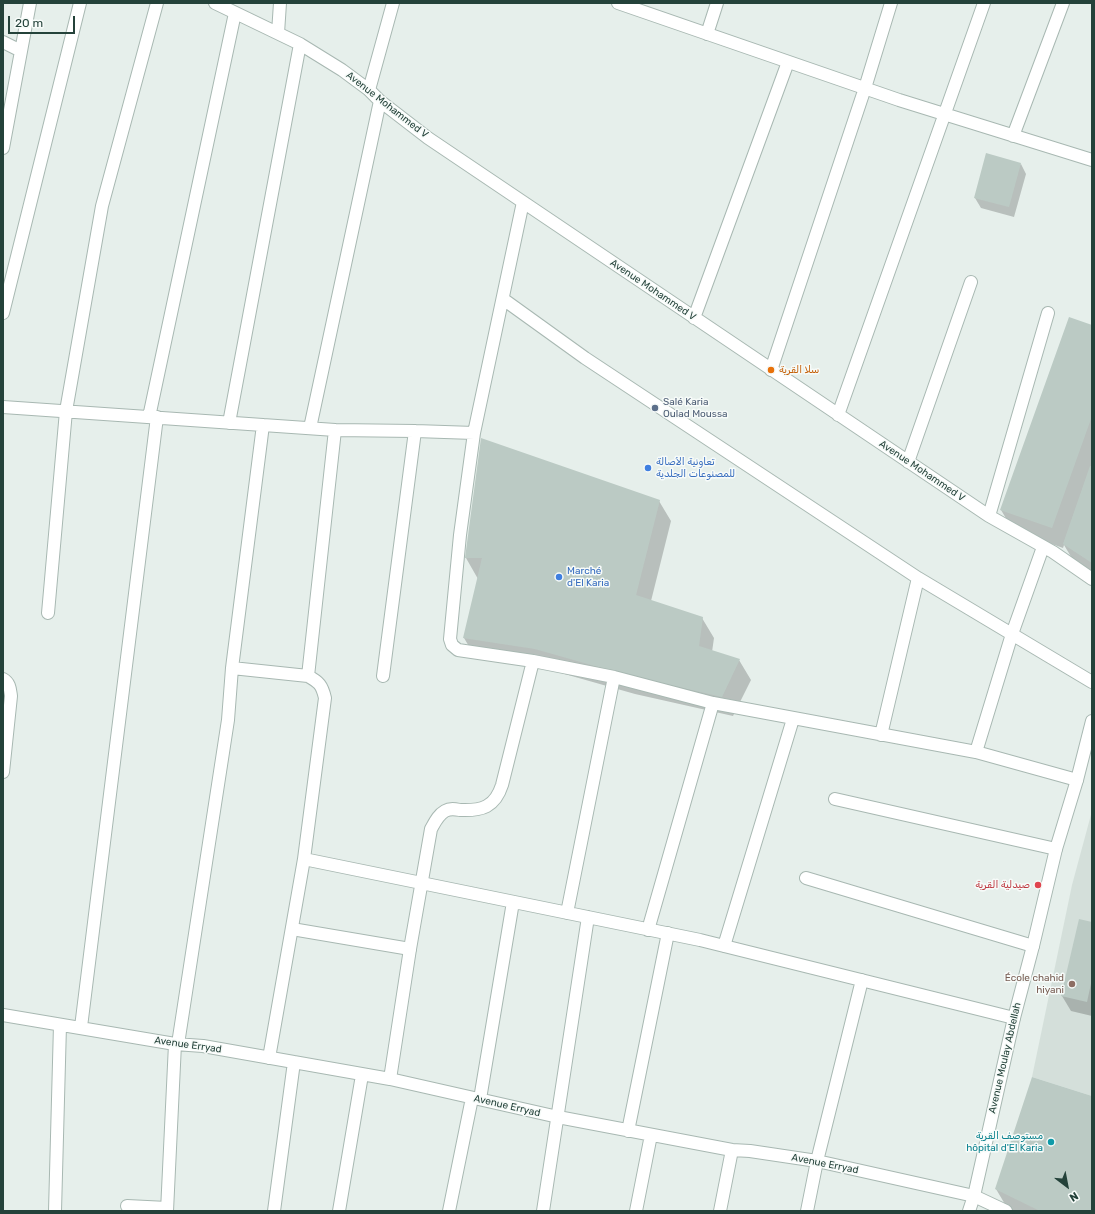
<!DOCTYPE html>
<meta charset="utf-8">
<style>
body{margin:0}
#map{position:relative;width:1095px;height:1214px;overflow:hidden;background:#e6efeb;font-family:Rubik,sans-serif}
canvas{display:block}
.frame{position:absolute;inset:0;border:4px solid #24423a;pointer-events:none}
.north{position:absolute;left:1047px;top:1166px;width:40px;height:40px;-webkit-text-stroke:3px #f7fbf9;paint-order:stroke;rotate:148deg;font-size:11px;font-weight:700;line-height:16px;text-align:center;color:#24423a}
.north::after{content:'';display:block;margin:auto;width:14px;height:18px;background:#24423a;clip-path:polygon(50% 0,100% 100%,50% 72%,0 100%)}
.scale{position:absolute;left:8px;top:16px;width:67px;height:18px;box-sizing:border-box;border:2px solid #24423a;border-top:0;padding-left:5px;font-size:12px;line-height:14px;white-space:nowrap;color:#24423a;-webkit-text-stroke:3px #f7fbf9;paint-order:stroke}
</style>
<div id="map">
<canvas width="1095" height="1214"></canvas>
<div class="frame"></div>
<div class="north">N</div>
<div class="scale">20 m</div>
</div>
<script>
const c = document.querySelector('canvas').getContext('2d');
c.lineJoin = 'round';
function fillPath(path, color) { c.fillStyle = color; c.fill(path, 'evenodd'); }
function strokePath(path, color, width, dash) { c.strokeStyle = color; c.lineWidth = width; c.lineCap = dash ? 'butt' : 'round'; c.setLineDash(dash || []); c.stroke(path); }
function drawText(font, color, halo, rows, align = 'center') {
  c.font = font + ' Rubik,Cairo,sans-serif'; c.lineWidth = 3; c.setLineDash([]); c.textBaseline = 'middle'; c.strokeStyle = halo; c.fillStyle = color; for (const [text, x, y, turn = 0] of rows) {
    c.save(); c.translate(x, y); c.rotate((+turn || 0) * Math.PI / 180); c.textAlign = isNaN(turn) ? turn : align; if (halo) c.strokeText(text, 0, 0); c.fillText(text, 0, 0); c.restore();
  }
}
const built = new Path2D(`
 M1092 811V1096L1032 1077 1072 885Z`);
const shadow = new Path2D(`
 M1021 164 1026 174 1014 217 981 208 975 198Z
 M1092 326V572L1073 560 1064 545 1063 548 1013 530 1001 510Z
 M659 501 671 521 651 601 702 618 714 638 712 652 739 660 751 680 733 716 635 694 547 669 476 658 464 638 478 579 466 558Z
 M1092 923V1016L1071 1011 1062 996Z
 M1092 1097V1211H1009L996 1189Z`);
const building = new Path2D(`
 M986 153 1021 163 1009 207 974 198Z
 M1069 317 1092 325V416L1052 528 1000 510Z
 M481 438 660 500 636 595 703 617 699 646 740 659 722 697 623 674 535 649 463 638 482 558H465Z
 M1090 466H1092V563L1063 544Z
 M1079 919 1092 922V979L1087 1002 1061 996Z
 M1032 1077 1092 1096V1211H1040L995 1189Z`);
const pedestrian = new Path2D(`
 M292 929 410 949`);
const minor = new Path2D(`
 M215 3 300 44 342 70 369 90 380 101 428 138 989 516 1053 552 1092 579
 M618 3 899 100 1092 160
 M278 33 280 3
 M707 34 717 3
 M3 42 21 51
 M369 90 393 3
 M1013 136 1063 3
 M3 148 30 3
 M523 202 474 433 460 535 450 639 452 645 458 650 533 661 614 677 713 703 976 752 1077 780
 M503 299 585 358 918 578 1092 682
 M3 313 80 3
 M694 318 788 62
 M771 370 865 88 891 3
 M3 407 335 430 415 431 474 433
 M838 415 984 3
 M149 417 235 13
 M229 423 300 44
 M310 428 380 101
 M908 462 971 282
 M989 516 1048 313
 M48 613 66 411 102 206 157 3
 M232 668 308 676C319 682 322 685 325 698L304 859 269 1058
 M308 676 335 430
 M383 676 415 431
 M3 679C10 683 10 689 11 696L3 772
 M881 735 918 578
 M976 752 1012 634 1043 547
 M835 799 1056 849
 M304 859 700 940 1014 1018
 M806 878 1033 946
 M567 913 614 677
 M648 930 713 703
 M724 946 793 719
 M3 1015 175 1044 203 1046 390 1079 558 1117 732 1150 750 1151 817 1161 974 1196 1006 1211
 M81 1027 157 417
 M178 1044 228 720 232 668 263 425
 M390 1079 410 949 431 829C435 822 438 815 445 811 450 808 455 809 460 810 482 811 495 807 502 785L533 661
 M480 1099 513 902
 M628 1131 668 933
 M127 1206 167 1208
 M55 1211 60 1025
 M167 1211 175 1044
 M274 1211 294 1062
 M339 1211 362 1075
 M449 1211 472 1098
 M543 1211 588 917
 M636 1211 651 1135
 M720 1211 732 1150
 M807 1211 817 1161 862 980`);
const tertiary = new Path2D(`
 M969 1211 974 1196 1014 1018 1033 946 1056 849 1077 780 1092 721`);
const markers = [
 [771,370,4,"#e8710a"],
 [655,408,4,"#5c6f8a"],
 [648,468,4,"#3f7fe0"],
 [559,577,4,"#3f7fe0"],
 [1038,885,4,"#e0444e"],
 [1072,984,4,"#8d6e63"],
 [1051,1142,4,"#0f9aa8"]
];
const streetNames = [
 ["Avenue Mohammed V",387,105,38],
 ["Avenue Mohammed V",653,290,34],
 ["Avenue Mohammed V",922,471,34],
 ["Avenue Erryad",188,1045,8],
 ["Avenue Moulay Abdellah",1005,1058,-77],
 ["Avenue Erryad",507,1106,13],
 ["Avenue Erryad",825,1164,11]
];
const foodNames = [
 ["سلا القرية",779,370]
];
const serviceNames = [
 ["Salé Karia",663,402],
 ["Oulad Moussa",663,414]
];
const shopNames = [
 ["تعاونية الأصالة",656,462],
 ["للمصنوعات الجلدية",656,474],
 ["Marché",567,571],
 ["d'El Karia",567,583]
];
const healthNames = [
 ["صيدلية القرية",1030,885]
];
const educationNames = [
 ["École chahid",1064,978],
 ["hiyani",1064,990]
];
const cultureNames = [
 ["مستوصف القرية",1043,1136],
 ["hôpital d'El Karia",1043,1148]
];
fillPath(built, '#d4dfda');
fillPath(shadow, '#0003');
fillPath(building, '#bbcac4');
strokePath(pedestrian, '#a8b8b2', 14);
strokePath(minor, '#a8b8b2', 14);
strokePath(tertiary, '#a8b8b2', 14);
strokePath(pedestrian, '#fff', 12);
strokePath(minor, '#fff', 12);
strokePath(tertiary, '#fff', 12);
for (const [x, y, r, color] of markers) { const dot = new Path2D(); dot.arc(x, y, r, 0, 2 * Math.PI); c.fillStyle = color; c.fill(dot); strokePath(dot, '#f7fbf9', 1.5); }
drawText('10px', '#24423a', '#f7fbf9', streetNames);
drawText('10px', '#c56008', '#f7fbf9', foodNames, 'left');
drawText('10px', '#4e5e75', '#f7fbf9', serviceNames, 'left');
drawText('10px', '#366cbe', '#f7fbf9', shopNames, 'left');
drawText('10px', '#be3a42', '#f7fbf9', healthNames, 'right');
drawText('10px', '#785e54', '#f7fbf9', educationNames, 'right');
drawText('10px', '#0d838f', '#f7fbf9', cultureNames, 'right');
</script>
